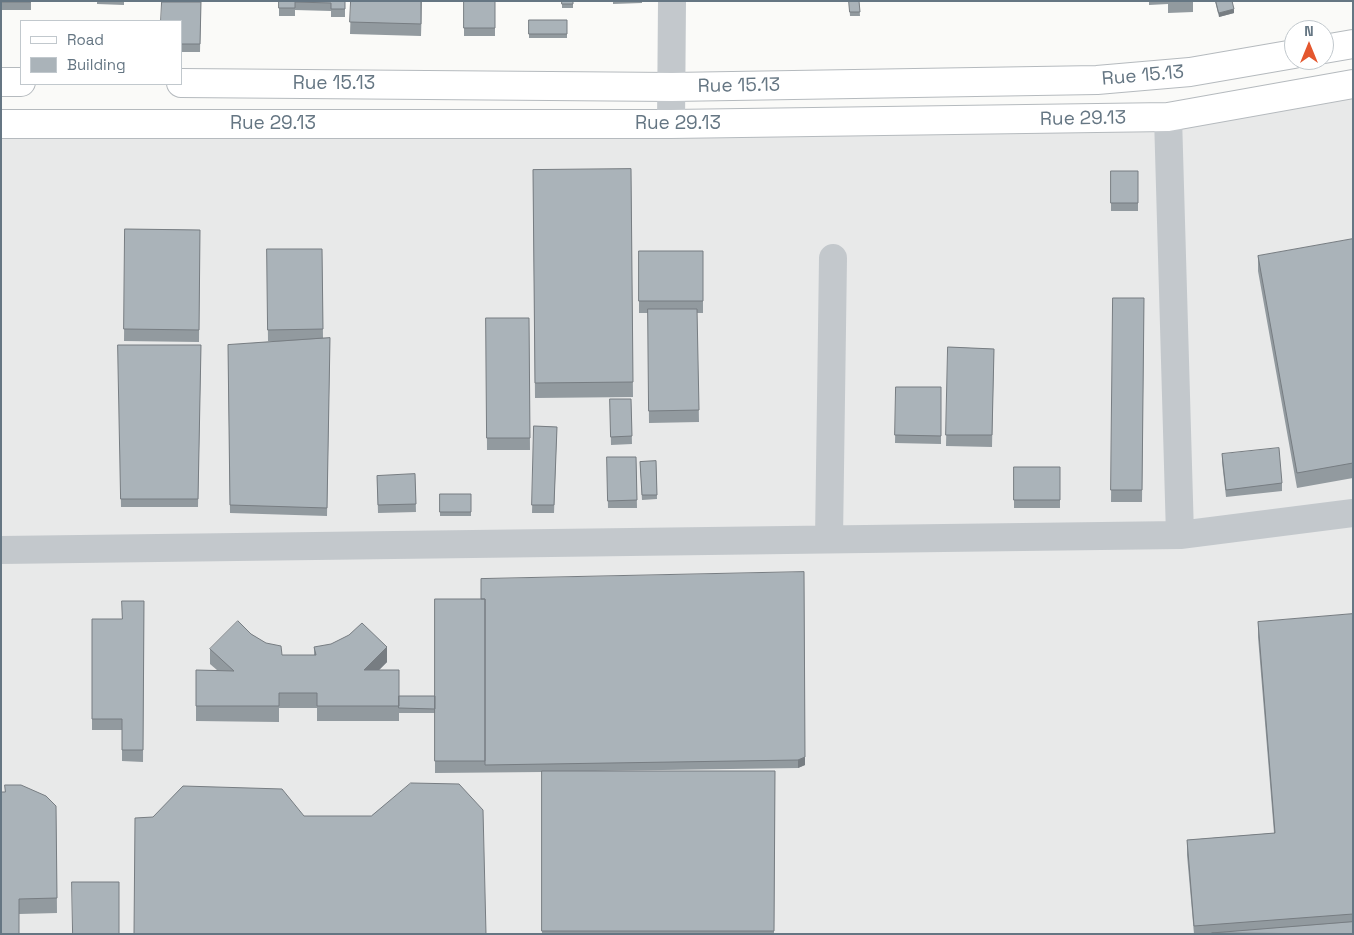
<!DOCTYPE html>
<style>
body{margin:0}
#map{position:relative;width:1354px;height:935px;overflow:hidden;background:#fafaf8;font-family:"Space Grotesk",sans-serif}
canvas{display:block}
.frame{position:absolute;inset:0;border:2px solid #657683;pointer-events:none}
.legend{position:absolute;left:20px;top:20px;width:162px;height:65px;box-sizing:border-box;background:#fff;border:1px solid #c1c8cd;margin:0;padding:6px 9px;list-style:none;font-size:15px;color:#657683}
.legend li{display:flex;align-items:center;gap:10px;height:25px}
.legend b{width:25px;border:1px solid #c1c8cd}
.north{position:absolute;left:1284px;top:20px;width:50px;height:50px;box-sizing:border-box;background:#fff;border:1px solid #c1c8cd;border-radius:50%;rotate:0deg;font-size:14px;font-weight:700;line-height:20px;text-align:center;color:#657683}
.north::after{content:'';display:block;margin:auto;width:18px;height:22px;background:#e4572e;clip-path:polygon(50% 0,100% 100%,50% 72%,0 100%)}
</style>
<div id="map">
<canvas width="1354" height="935"></canvas>
<div class="frame"></div>
<ul class="legend">
<li><b style="height:6px;background:#fff"></b>Road</li>
<li><b style="height:14px;background:#aab3b9"></b>Building</li>
</ul>
<div class="north">N</div>
</div>
<script>
const c = document.querySelector('canvas').getContext('2d');
c.lineJoin = 'round';
function fillPath(path, color) { c.fillStyle = color; c.fill(path, 'evenodd'); }
function strokePath(path, color, width, dash) { c.strokeStyle = color; c.lineWidth = width; c.lineCap = dash ? 'butt' : 'round'; c.setLineDash(dash || []); c.stroke(path); }
function drawText(font, color, halo, rows, align = 'center') {
  c.font = font + ' "Space Grotesk",sans-serif'; c.lineWidth = 5; c.setLineDash([]); c.textBaseline = 'middle'; c.strokeStyle = halo; c.fillStyle = color; for (const [text, x, y, turn = 0] of rows) {
    c.save(); c.translate(x, y); c.rotate((+turn || 0) * Math.PI / 180); c.textAlign = isNaN(turn) ? turn : align; if (halo) c.strokeText(text, 0, 0); c.fillText(text, 0, 0); c.restore();
  }
}
const built = new Path2D(`
 M1353 83V934H1V124L1168 117Z`);
const minor = new Path2D(`
 M1168 117 1180 535
 M671 124 672 1
 M829 539 833 258
 M1 550 1180 535 1353 513`);
const major = new Path2D(`
 M1324 49 1353 44
 M1 82H21
 M181 83 672 87 1097 80 1190 72 1294 54
 M1 124H671L1168 117 1353 84`);
const wall = new Path2D(`
 M1 1H31V10H1Z
 M97 1H124V5L97 4Z
 M279 1H345V17H331V11L295 10V16H279Z
 M351 1H422L421 36 350 34Z
 M464 1H495V36H464Z
 M562 1H573V8H562Z
 M613 1H642V3L613 4Z
 M849 1H859L860 16H850Z
 M1149 1H1193V12L1168 13V4L1149 5Z
 M1215 1H1232L1234 13 1219 17Z
 M201 2 200 52H181V21Z
 M529 20H567V38H529Z
 M631 169 633 397 535 398 533 170Z
 M1111 171H1138V211H1111Z
 M125 229 200 230 199 342 124 341Z
 M1353 239V478L1297 488 1258 271V256Z
 M267 249H322L323 338H330L327 516 230 513 228 345 278 341H268Z
 M639 251H703V313H697L699 422 649 423 648 313H639Z
 M1113 298H1144L1142 502H1111Z
 M486 318H529L530 450H487Z
 M118 345H201L198 507H121Z
 M948 347 994 349 992 447 946 446Z
 M896 387H941V444L895 443Z
 M610 399H631L632 444 611 445Z
 M534 426 557 427 554 513H532Z
 M1222 454 1282 483V491L1226 497 1222 462Z
 M607 457H636L637 508H608Z
 M656 461 657 499 642 500 640 462Z
 M1014 467H1060V508H1014Z
 M415 474 416 512 378 513 377 476Z
 M440 494H471V516H440Z
 M804 572 805 765 798 768 595 771H775L774 934H542V772L435 773V713H399V721H317V708H279V722L196 721V670H217L210 664V649L251 634 282 655H314V647L387 662 379 670 399 696H435L481 599Z
 M144 601 143 762 122 761V730H92V619H122Z
 M1353 614V934H1194L1187 855V840L1274 833 1258 637V622Z
 M5 785 56 806 57 913 19 914 5 792Z`);
const shadedWall = new Path2D(`
 M1234 9V13L1219 17V13Z
 M387 647V662L364 685V670Z
 M805 757V765L798 768V760Z`);
const building = new Path2D(`
 M1 1H31V2H1Z
 M279 1H345V9H331V3L295 2V8H279Z
 M351 1H421V24L350 22Z
 M464 1H495V28H464Z
 M562 1H573V4H562Z
 M849 1H859L860 12H850Z
 M1216 1H1232L1234 9 1219 13Z
 M162 2H201L200 44H181V21H161Z
 M529 20H567V34H529Z
 M631 169 633 382 535 383 533 170Z
 M1111 171H1138V203H1111Z
 M125 229 200 230 199 330 124 329Z
 M1353 239V463L1297 473 1258 256Z
 M267 249H322L323 329 268 330Z
 M639 251H703V301H639Z
 M1113 298H1144L1142 490H1111Z
 M648 309H697L699 410 649 411Z
 M486 318H529L530 438H487Z
 M330 338 327 508 230 505 228 345Z
 M118 345H201L198 499H121Z
 M948 347 994 349 992 435H946Z
 M896 387H941V436L895 435Z
 M610 399H631L632 436 611 437Z
 M534 426 557 427 554 505H532Z
 M1279 448 1282 483 1226 490 1222 454Z
 M607 457H636L637 500 608 501Z
 M656 461 657 495H642L640 462Z
 M1014 467H1060V500H1014Z
 M415 474 416 504 378 505 377 476Z
 M440 494H471V512H440Z
 M804 572 805 757 798 760 485 765V599H481V579Z
 M435 599H485V761H435Z
 M122 601H144L143 750H122V719H92V619H122Z
 M1353 614V914L1194 926 1187 840 1275 833 1258 622Z
 M238 621 251 634 266 643 281 646 282 655H316L314 647 331 644 349 635 362 623 387 647 364 670H399V706H317V693H279V706H196V670L234 671 210 649Z
 M399 696H435V709L399 708Z
 M542 771H775L774 931H542Z
 M411 783 459 784 483 810 486 934H134L135 818 153 817 183 786 282 789 304 816H371Z
 M5 785H21L46 796 56 806 57 898 19 899V934H1V792H5Z
 M72 882H119V934H73Z
 M1353 922V934L1212 933Z`);
const streetNames = [
 ["Rue 15.13",1143,76,-5],
 ["Rue 15.13",334,84],
 ["Rue 15.13",739,86,-1],
 ["Rue 29.13",1083,119,-1],
 ["Rue 29.13",273,124],
 ["Rue 29.13",678,124]
];
fillPath(built, '#e8e9e9');
strokePath(major, '#b5babe', 30);
strokePath(minor, '#c3c8cc', 28);
strokePath(major, '#fff', 28);
fillPath(wall, '#929a9f');
fillPath(shadedWall, '#777d82');
fillPath(building, '#aab3b9');
strokePath(building, '#777d82', 1);
drawText('19px', '#657683', '#fff', streetNames);
</script>
